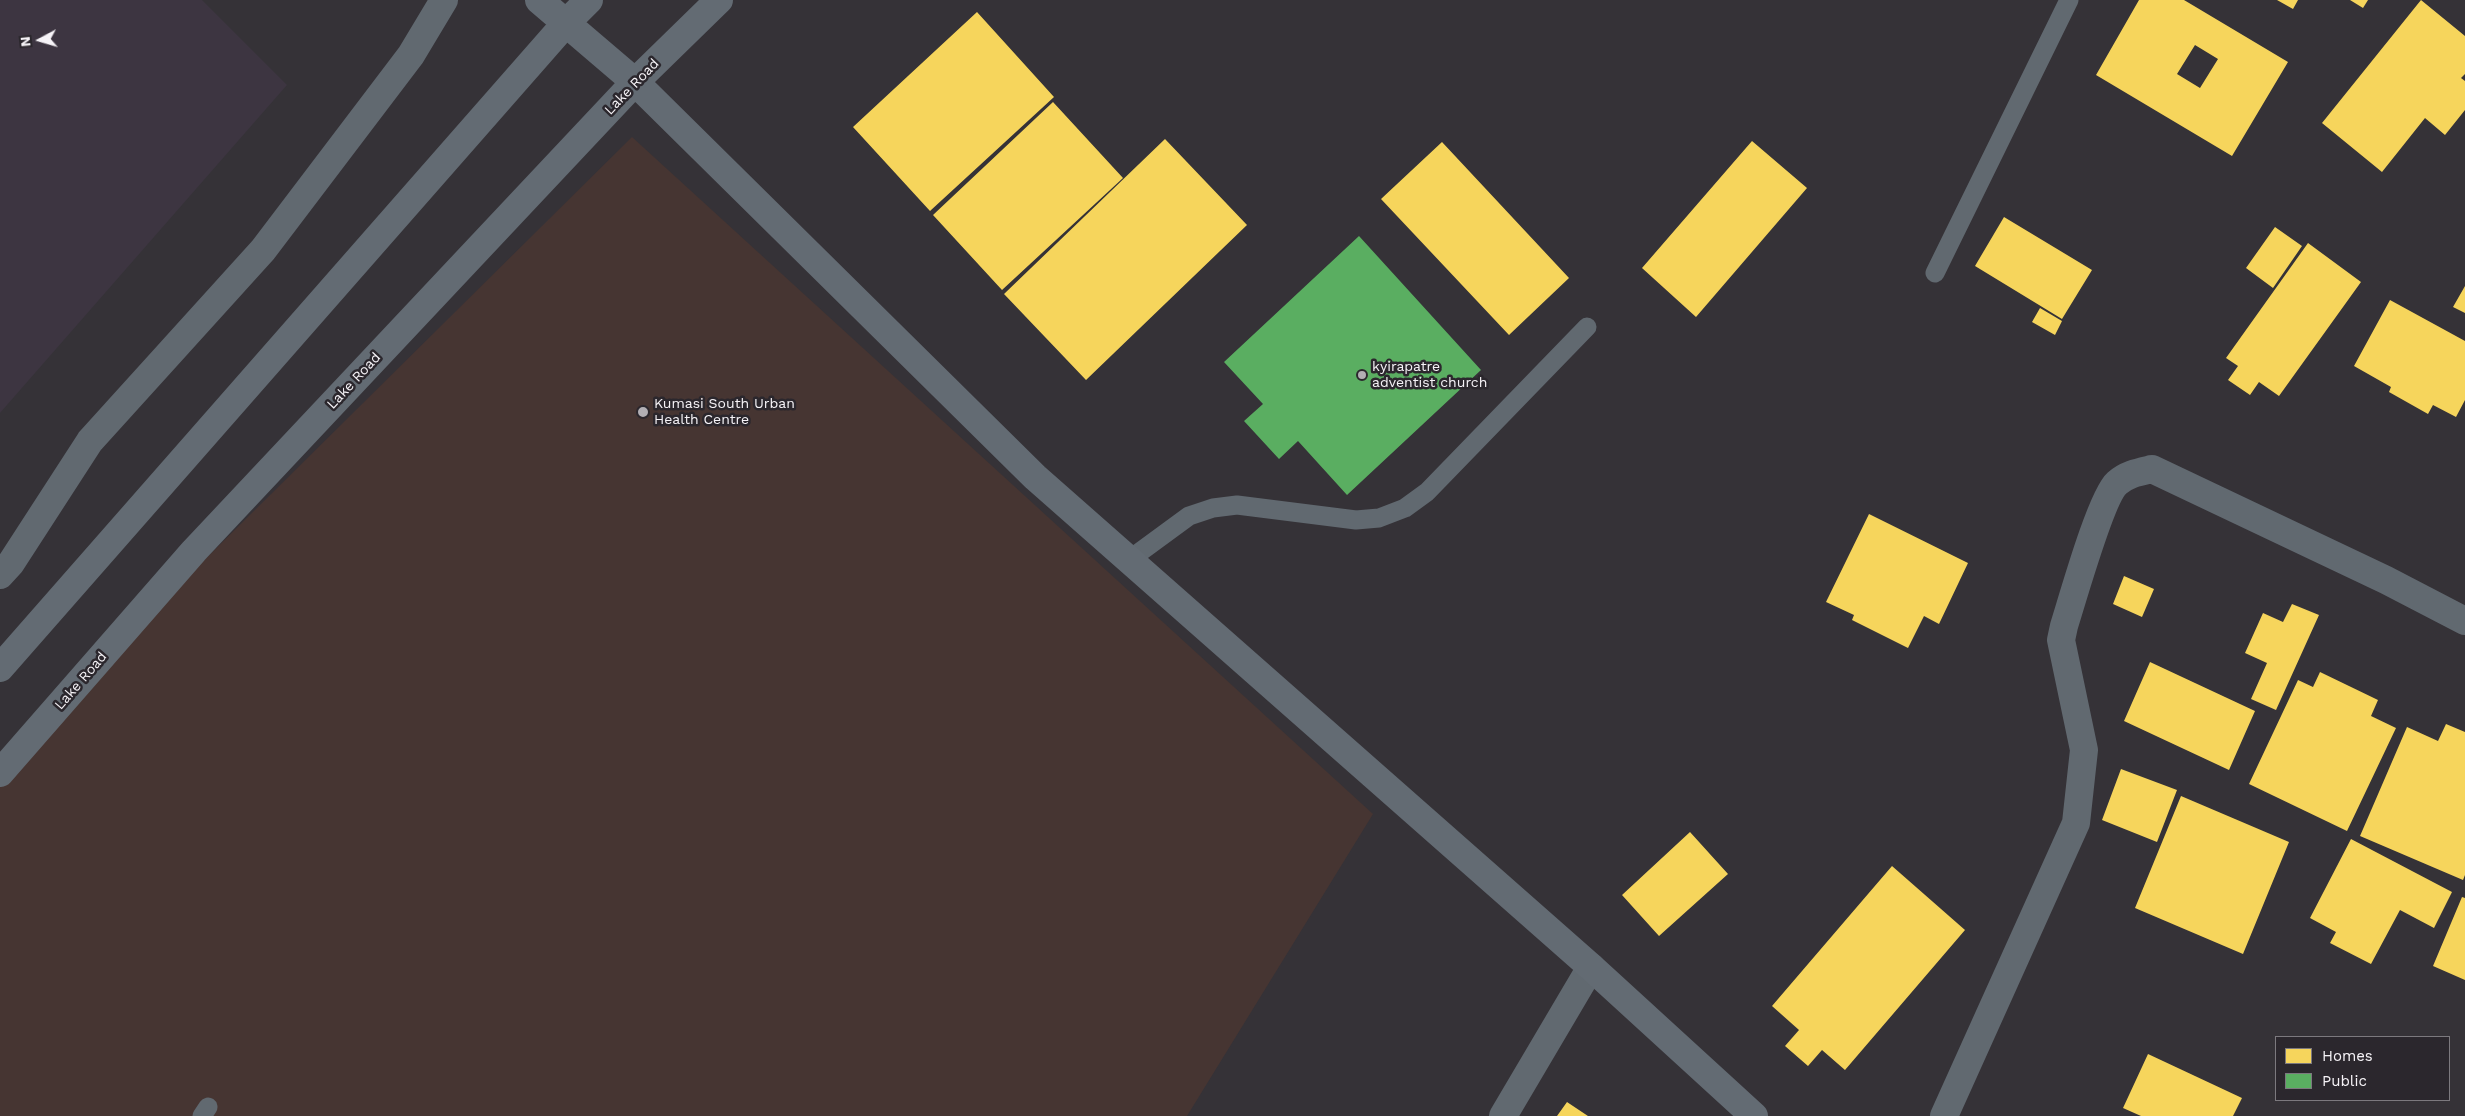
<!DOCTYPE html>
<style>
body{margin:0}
#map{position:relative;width:2465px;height:1116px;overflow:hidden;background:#353237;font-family:"Work Sans",sans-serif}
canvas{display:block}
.legend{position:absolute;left:2275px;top:1036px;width:175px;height:65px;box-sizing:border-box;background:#2b272d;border:1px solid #7c797e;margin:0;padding:6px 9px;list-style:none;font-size:15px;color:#f6f3f7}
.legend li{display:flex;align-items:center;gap:10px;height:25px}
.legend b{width:25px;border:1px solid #7c797e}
.north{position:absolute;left:15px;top:15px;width:50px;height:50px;-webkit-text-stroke:4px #2b272d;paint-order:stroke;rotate:264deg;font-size:14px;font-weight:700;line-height:20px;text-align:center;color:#f6f3f7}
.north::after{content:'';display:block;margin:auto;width:18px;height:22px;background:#f6f3f7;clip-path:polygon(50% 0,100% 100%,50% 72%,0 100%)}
</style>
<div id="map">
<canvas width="2465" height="1116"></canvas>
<ul class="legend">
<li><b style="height:14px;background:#f6d55c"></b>Homes</li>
<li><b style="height:14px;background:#5aae61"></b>Public</li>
</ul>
<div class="north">N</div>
</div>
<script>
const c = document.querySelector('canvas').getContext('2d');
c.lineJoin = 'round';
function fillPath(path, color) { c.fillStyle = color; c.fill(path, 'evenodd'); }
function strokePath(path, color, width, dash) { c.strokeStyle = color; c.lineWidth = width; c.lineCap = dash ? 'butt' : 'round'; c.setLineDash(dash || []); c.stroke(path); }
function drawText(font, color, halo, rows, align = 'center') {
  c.font = font + ' "Work Sans",sans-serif'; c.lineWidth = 5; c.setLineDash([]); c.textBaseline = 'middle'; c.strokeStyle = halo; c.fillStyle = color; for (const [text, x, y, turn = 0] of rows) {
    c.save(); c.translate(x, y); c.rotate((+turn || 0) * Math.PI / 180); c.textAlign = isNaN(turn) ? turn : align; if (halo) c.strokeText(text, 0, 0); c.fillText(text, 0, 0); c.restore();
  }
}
const built = new Path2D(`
 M0 0H202L287 85 0 413Z`);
const medical = new Path2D(`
 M632 137 1373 814 1187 1116H0V780L77 686Z`);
const homes = new Path2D(`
 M2139 0H2184L2288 62 2232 156 2096 75ZM2195 45 2218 59 2200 88 2177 74Z
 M2277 0H2298L2293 9Z
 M2350 0H2368L2363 8Z
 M2421 0 2465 36V74L2461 78 2465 81V110L2445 135 2425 118 2382 172 2322 123Z
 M977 12 1054 97 930 211 853 127Z
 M1053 102 1123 178 1002 290 933 215Z
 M1165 139 1247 225 1086 380 1004 294Z
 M1752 141 1807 188 1696 317 1642 268Z
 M1442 142 1569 278 1509 335 1381 199Z
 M2004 217 2092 270 2062 319 1975 266Z
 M2275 227 2302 246 2273 288 2246 268Z
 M2308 243 2361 282 2279 396 2259 382 2250 395 2228 380 2238 366 2226 358Z
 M2465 286V313L2453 307Z
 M2390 300 2465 341V400L2456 417 2433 405 2428 414 2389 392 2391 387 2354 366Z
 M2040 308 2062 321 2055 335 2032 322Z
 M1869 514 1968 563 1939 624 1924 616 1908 648 1852 620 1854 615 1826 602Z
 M2124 576 2154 589 2142 617 2113 604Z
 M2292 604 2319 615 2276 710 2251 699 2267 663 2245 653 2263 613 2283 622Z
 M2150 662 2255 711 2229 770 2124 721Z
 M2320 672 2378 700 2371 716 2396 728 2347 831 2249 784 2298 680 2313 687Z
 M2446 724 2465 732V875L2463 880 2360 836 2407 727 2438 741Z
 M2121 769 2177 790 2157 842 2102 820Z
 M2181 796 2289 842 2243 954 2135 908Z
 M1690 832 1728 874 1659 936 1622 895Z
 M2351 839 2452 892 2434 928 2400 910 2371 964 2330 943 2336 932 2310 918Z
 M1892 866 1965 930 1845 1070 1822 1050 1808 1066 1785 1046 1799 1030 1772 1006Z
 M2462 897 2465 898V980L2433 966Z
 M2148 1054 2242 1098 2233 1116H2141L2123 1108Z
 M1567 1102 1588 1116H1557Z`);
const public = new Path2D(`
 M1359 236 1481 370 1347 495 1298 441 1279 459 1244 421 1263 404 1224 362Z`);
const lane = new Path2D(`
 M1935 273 2069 0
 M1129 560 1189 516 1213 508 1237 505 1356 520 1379 518 1405 508 1427 492 1587 327
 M202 1116 208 1107`);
const street = new Path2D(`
 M0 575 11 563 90 441 263 250 411 55 444 0
 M1503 1116 1591 967
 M1944 1116 2076 823 2084 750 2061 640 2064 626C2072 601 2101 497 2117 483 2127 474 2139 472 2152 469L2386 580 2465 621`);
const secondary = new Path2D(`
 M539 0 635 82 1035 477 1591 967 1754 1116
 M0 668 566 23 589 0
 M0 773 194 551 635 82 719 0`);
const markers = [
 [1362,375,5,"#b2afb4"],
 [643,412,6,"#b2afb4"]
];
const streetNames = [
 ["Lake Road",632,87,-46],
 ["Lake Road",354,381,-47],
 ["Lake Road",81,681,-49]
];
const poiNames = [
 ["kyirapatre",1372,367],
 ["adventist church",1372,383],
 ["Kumasi South Urban",654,404],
 ["Health Centre",654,420]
];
fillPath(built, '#3d3541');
fillPath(medical, '#463532');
fillPath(homes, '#f6d55c');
fillPath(public, '#5aae61');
strokePath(lane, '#616970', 19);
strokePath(street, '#616970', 28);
strokePath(secondary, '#636b73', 28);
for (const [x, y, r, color] of markers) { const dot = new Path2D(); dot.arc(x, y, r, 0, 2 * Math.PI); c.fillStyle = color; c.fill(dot); strokePath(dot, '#2b272d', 2); }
drawText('14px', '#f6f3f7', '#2b272d', streetNames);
drawText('14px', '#f6f3f7', '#2b272d', poiNames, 'left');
</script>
